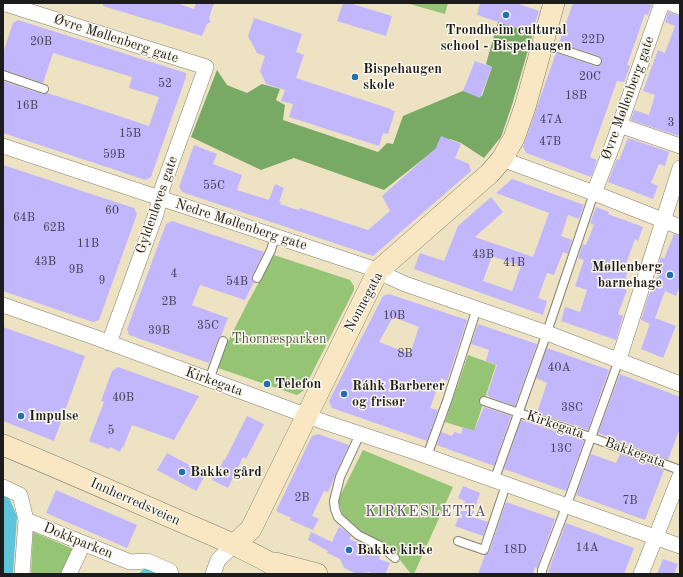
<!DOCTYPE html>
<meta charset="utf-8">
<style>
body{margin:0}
#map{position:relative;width:683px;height:577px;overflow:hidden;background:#ede3c3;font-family:"Old Standard TT",serif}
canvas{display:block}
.frame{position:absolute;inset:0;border:4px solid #1c1c1c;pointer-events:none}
</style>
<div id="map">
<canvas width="683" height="577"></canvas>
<div class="frame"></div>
</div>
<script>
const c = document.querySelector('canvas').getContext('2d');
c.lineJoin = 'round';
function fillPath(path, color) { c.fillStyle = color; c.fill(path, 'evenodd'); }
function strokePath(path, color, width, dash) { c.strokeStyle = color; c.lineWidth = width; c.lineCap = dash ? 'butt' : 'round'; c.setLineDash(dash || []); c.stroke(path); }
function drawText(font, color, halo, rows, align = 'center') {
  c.font = font + ' "Old Standard TT",serif'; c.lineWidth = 3; c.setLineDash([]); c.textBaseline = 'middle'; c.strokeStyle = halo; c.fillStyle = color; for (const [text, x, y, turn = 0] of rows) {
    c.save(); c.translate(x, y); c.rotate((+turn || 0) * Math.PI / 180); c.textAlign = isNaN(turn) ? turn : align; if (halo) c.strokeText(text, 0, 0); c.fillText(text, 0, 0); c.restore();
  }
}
const green = new Path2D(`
 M406 3H448L445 14Z
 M274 255 350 280 354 286V290L303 391 297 395 215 367 248 302Z
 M468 355 496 365 474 431 445 422Z
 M363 450 453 487 414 574H411L390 547 364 534 343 516 338 500Z
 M33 532 73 549 63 574H31Z`);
const forest = new Path2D(`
 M498 22 533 33 512 105 501 137 484 158 461 143 450 139 445 148H437L384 190 294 158 261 170 191 137 217 70 227 85 247 93 262 84 280 89 276 100 285 105 283 120 378 152 387 143 393 144 403 116 465 90 482 96 492 67 486 64Z`);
const water = new Path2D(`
 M3 493 10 500 17 516 13 574H3Z
 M148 566 165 574H138Z`);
const building = new Path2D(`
 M103 3H176L194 9 196 3H214L209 18 211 22 207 24 202 36 103 6Z
 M343 3H349L392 16 386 36 337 21Z
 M480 3H516L539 11 532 33 477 15Z
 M573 3H649V4L652 5 648 15 645 14 627 65 630 66 624 82 617 81 590 157 597 160 591 177 526 153 523 147 556 53 595 66H598L602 63V60L599 56 559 43Z
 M668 12 680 16V130L678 136 631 120 634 110 649 115 655 95 643 91 658 50 665 53 675 26 665 22Z
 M254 18 302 34 296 52 304 55 296 78 391 109V110L395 111 388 134 383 133 379 146 289 117 293 104 281 101 285 90 266 84 260 71 265 56 257 53 248 36Z
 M18 20 186 73V77L151 177 145 180 119 171 3 133V81L42 94 47 93 79 103 149 126 159 97 129 88 132 77 53 53 43 83 3 70V53L13 23Z
 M475 61 492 67 480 98 463 91Z
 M441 136 461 144 455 158 469 164 471 171 373 256 182 192 179 187 194 145 217 154 213 164 242 175 237 190 269 200 275 184 284 188 279 202H281L280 204 298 210 300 208 368 230 390 211 382 196 436 148Z
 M628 138 669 152 665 166 659 164 651 183 658 186 653 199 608 182 617 159 619 160Z
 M3 165 134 208 137 214 99 320 93 322 3 291Z
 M512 179 584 205 579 219 568 215 561 236 572 240 568 254 563 252 554 275 547 273 538 298 547 301 543 315 414 269 420 253 444 261 458 226 491 197 503 212 475 237 533 257 549 213 496 193ZM492 256 521 266 512 291 483 281Z
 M596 207 609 212 608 214 643 227 638 241 635 239 626 264 630 265 622 288 627 290 618 314 623 316 616 340 561 321 565 307 580 312 587 290 575 286 584 260 578 258 583 244 586 245 594 225 590 223Z
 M172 221 264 252 252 276V279L254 282 245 300 200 285 192 305 228 318 221 336 218 339 209 363 129 335 127 329 166 224Z
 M674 234 680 236V286L676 296 665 291 655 318 676 326 663 358 641 349 650 324 641 320 648 297 659 273 656 272 661 257 664 259Z
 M389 294 467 320 447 381 441 378 430 408 438 410 427 441 332 408 329 401 383 296ZM393 317 419 327 410 354 379 342Z
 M478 324 537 344 515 406 489 397V396L487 395 497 365 486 361 489 350 471 344Z
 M3 327 85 356 54 441 3 421Z
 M547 348 609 370 588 430 537 413 547 383 536 378Z
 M118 367 199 396 174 440 132 425 123 448 122 447 120 452 110 447 109 449 89 441 104 402 101 401 112 371Z
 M620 374 680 397V428L668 460 598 433Z
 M484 407 511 416 494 466 437 445 441 432 452 436 454 432 461 434 463 427 474 431Z
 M247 416 264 424 246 459 243 457 228 488 212 480 218 467 220 468 224 459 225 460Z
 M521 420 584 441 566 491 504 469Z
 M318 434 349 445 328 492 324 491 312 516 319 519 313 530 290 520 291 518 276 511 312 436Z
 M167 453 206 474 196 491 157 470Z
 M591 454 616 463 620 454 664 470 645 520 576 495Z
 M463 486 480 493 472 517 488 522 483 536 455 526 465 501 458 498Z
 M56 490 137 525 127 548 46 513Z
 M506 502 555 519 537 568 535 567 533 574H478L485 555 489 552Z
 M566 523 634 548 624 574H553L548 572Z
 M339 527 344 530 351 536 349 539 372 548 374 554 380 556 379 559 390 563 385 574H374L370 572 357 574 344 568 340 559 327 553 328 551 308 540 311 532 332 542Z
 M663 559 678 564 674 574H657Z`);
const lane = new Path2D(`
 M543 43 597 61
 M3 75 44 89
 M257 278 271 250 275 236
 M209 380 223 341
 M484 401 590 437 680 470
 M360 434 340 477 334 501 335 509 338 517 358 535 382 547 395 558
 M427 456 447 401 477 308
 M494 481 544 341 594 193
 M458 541 484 550 506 485
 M542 574V570L566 507 616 368`);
const street = new Path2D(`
 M3 3 206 67 162 189 156 214 109 343
 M670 3 680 7
 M619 125 680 146
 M3 146 368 267 405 284 547 333 680 384
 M502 159 594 193 680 227
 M594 193 613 144 662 3
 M3 305 94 337 324 422 415 452 680 546
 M619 359 680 168
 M3 487 20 495 26 520 130 562 147 561 170 571 171 574
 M22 574 26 520
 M69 574 83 544
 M213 574 218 560 234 545
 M641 574 680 476`);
const secondary = new Path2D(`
 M3 445C59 468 113 492 168 516 209 534 251 550 289 574
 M234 545 251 529 378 271 490 173 502 159 514 138 525 107 554 3
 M275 563 317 574`);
const markers = [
 [506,15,4,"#1f6fb2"],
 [355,77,4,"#1f6fb2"],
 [670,275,4,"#1f6fb2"],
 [267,384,4,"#1f6fb2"],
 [344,394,4,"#1f6fb2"],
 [21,416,4,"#1f6fb2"],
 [182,472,4,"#1f6fb2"],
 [349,550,4,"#1f6fb2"]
];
const numberNames = [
 ["22D",593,40],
 ["20B",41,42],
 ["20C",590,77],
 ["52",165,84],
 ["18B",576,96],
 ["16B",27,106],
 ["47A",551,120],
 ["3",671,123],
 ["15B",130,134],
 ["47B",550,142],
 ["59B",114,155],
 ["55C",214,186],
 ["60",112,211],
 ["64B",24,218],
 ["62B",54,228],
 ["11B",88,244],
 ["43B",483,255],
 ["43B",45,262],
 ["41B",514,263],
 ["9B",76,270],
 ["4",174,274],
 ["9",102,281],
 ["54B",237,282],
 ["2B",169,302],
 ["10B",394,316],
 ["35C",208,326],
 ["39B",159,331],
 ["8B",405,354],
 ["40A",559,368],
 ["40B",123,398],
 ["38C",572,408],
 ["5",111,431],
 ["13C",561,449],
 ["2B",302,498],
 ["7B",630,501],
 ["14A",587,548],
 ["18D",515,550]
];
const poiNames = [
 ["Trondheim cultural",506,30,"center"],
 ["school - Bispehaugen",506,46,"center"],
 ["Bispehaugen",363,69],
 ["skole",363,85],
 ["Møllenberg",662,267,"right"],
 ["barnehage",662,283,"right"],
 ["Telefon",275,384],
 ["Ráhk Barberer",352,386],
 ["og frisør",352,402],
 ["Impulse",29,416],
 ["Bakke gård",190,472],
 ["Bakke kirke",357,550]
];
const streetNames = [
 ["Øvre Møllenberg gate",116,39,18],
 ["Øvre Møllenberg gate",628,98,-70],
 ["Gyldenløves gate",157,205,-71],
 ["Nedre Møllenberg gate",241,225,18],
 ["Nonnegata",364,302,-62],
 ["Kirkegata",214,382,20],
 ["Kirkegata",555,425,19],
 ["Bakkegata",635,453,20],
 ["Innherredsveien",135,502,24],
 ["Dokkparken",78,541,22]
];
const parkNames = [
 ["Thornæsparken",279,339]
];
const neighbourhoodNames = [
 ["KIRKESLETTA",426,512]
];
fillPath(green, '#95c574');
fillPath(forest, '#78aa66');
fillPath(water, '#5dc4da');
fillPath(building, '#c2b6fd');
strokePath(lane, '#848070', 10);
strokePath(street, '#848070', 16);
strokePath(secondary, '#848070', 22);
strokePath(lane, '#fff', 8);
strokePath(street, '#fff', 15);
strokePath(secondary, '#f9e7c3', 21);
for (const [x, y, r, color] of markers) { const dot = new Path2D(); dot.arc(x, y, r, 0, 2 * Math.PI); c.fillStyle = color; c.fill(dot); strokePath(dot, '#fbf7ec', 1.5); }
drawText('12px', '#464254', null, numberNames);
drawText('bold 14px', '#1c1c1c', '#fbf7ec', poiNames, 'left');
drawText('14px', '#1c1c1c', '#fbf7ec', streetNames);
drawText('14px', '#46573b', '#fbf7ec', parkNames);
c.letterSpacing = '1px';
drawText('15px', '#56526b', '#fbf7ec', neighbourhoodNames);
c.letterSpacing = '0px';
</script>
